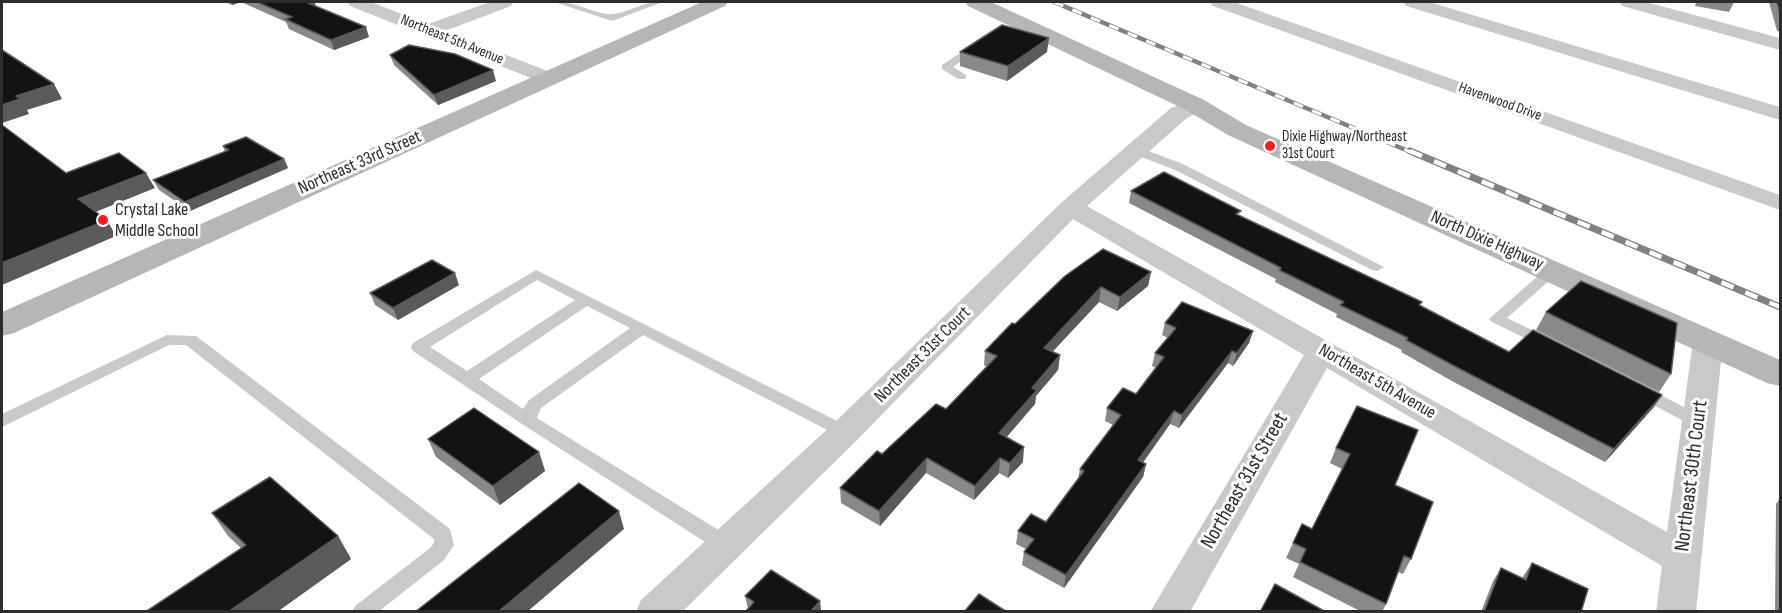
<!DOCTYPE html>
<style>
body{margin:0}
#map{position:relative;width:1782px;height:613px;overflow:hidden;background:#fff;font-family:"Sofia Sans Condensed",sans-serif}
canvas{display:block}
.frame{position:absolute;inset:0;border:3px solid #2c2c2c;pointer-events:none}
</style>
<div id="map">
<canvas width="1782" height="613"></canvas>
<div class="frame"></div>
</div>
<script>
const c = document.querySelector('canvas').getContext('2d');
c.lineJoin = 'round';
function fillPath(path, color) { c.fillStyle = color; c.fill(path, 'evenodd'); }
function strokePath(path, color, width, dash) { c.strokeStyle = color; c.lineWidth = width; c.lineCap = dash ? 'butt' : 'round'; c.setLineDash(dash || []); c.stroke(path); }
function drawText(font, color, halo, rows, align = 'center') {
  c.font = font + ' "Sofia Sans Condensed",sans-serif'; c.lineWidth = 6; c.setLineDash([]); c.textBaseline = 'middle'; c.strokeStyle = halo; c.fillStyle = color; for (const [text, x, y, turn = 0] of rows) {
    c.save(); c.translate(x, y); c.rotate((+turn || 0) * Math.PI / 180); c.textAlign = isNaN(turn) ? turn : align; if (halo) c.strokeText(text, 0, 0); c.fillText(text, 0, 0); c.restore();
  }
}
const lane = new Path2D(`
 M554 2C575 0 597 16 613 14 631 12 645 0 663 2L612 21Z
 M972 45 981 47 953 67 966 75V79H958L942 69V65Z
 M1135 146 1183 164 1384 267 1377 271 1372 270 1175 170 1131 153V147Z
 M1553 266 1558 267 1560 270 1558 273 1507 318 1553 340 1555 344 1547 349 1492 322 1489 319 1548 267Z
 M536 270 851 428 854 432 851 436 845 438 839 436 643 335 541 408 537 418 733 539 736 545 733 551 726 553 719 551 522 424 413 351 411 347 413 343ZM537 280 575 300 467 371 430 347ZM587 306 630 328 529 400 523 409 479 379Z
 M167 335 196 336 450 529 454 545 444 560 378 612H352L355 606 430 548 434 543V539L186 345H169L2 427V414Z
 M1641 385 1705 418 1708 422 1705 426 1699 428 1693 426 1635 395 1633 391 1635 387Z`);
const street = new Path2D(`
 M347 2H371L428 24 490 2H513L511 6 445 31 555 74 558 78 555 82H541L350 6Z
 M1210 2H1234L1780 195V210L1213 6Z
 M1403 2H1429L1780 107V120L1406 6Z
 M1619 2H1646L1780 38V50L1622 6Z
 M1195 99 1203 100 1206 105 1203 110 1187 118 1087 206 1667 532 1693 341 1697 334 1708 331 1719 334 1723 341 1696 612H1656L1662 566 1327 368 1190 612H1150L1304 355 1073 219 857 440 682 612H636L641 600 833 424 1062 202 1171 108Z`);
const secondary = new Path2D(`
 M702 2H728L725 6 14 333 2 336V312Z
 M965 2H991L1204 100 1246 125 1780 360V386L1767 383 1228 135 1186 110 968 6Z`);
const railFar1 = new Path2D(`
 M1054 2 1413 153`);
const rail = new Path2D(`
 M1410 151 1780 307`);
const wall = new Path2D(`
 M225 2H314L316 6 369 37 334 50 289 29 286 22 241 2 232 5Z
 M1696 2H1734L1729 12 1695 6Z
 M1769 2H1780V32L1777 31Z
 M960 52H1047L1007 81 960 66Z
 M390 55 496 81 438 105 394 65Z
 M223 146 284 159 288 168 190 211 159 190 153 180 225 152Z
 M1131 191 1240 216 1420 305 1509 352 1662 395 1653 408 1605 462 1452 381 1401 352 1402 350 1336 317 1337 314 1275 282 1276 279 1129 203Z
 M1151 272 1148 286 1117 311 1099 302 1052 352 1060 355 1058 370 1036 396 1035 404 1006 438 1023 462 1008 478 999 473 974 500 926 473 880 526 841 503 840 488 946 409 987 367 984 365 985 351 1015 324 1065 276Z
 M459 285 398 320 375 305 370 293Z
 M1546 312 1671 374 1659 392 1536 330Z
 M1165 323 1253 331 1249 343 1233 366 1228 363 1179 428 1170 424 1143 463 1146 464 1143 477 1064 588 1022 565 1024 552 1026 549 1016 544 1018 531 1046 522 1078 479 1080 469 1113 425 1105 421 1107 408 1136 394 1156 368 1152 366 1155 353 1168 338 1162 335Z
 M1357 406 1395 485 1411 559 1403 574 1398 572 1386 604 1382 612H1362L1293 577 1299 564 1286 558 1293 543 1312 529 1342 469 1330 463 1336 448Z
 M428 439 539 452 545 471 500 505 436 457Z
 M1780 498V612H1775L1776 504Z
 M212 513 338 536 351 559 277 612H145L241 548 228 536Z
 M1532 563 1581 612H1481L1493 581 1501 568 1522 578Z
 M745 596 820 601 821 612H745L748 609Z`);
const shadedWall = new Path2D(`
 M231 2H241L232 5Z
 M312 2H314L318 10 308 3Z
 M366 27 369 37 334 50 331 40Z
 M1049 38 1047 52 1007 81 1008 66Z
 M493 70 496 81 438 105 434 95Z
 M54 84 62 99 27 110 29 114 2 123V105L16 96Z
 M284 159 288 168 190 211 185 202Z
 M146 173 155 188 88 215 78 199Z
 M107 220 116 236 2 285V263Z
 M1151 272 1148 286 1117 311 1120 297Z
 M455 273 459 285 398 320 393 308Z
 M1101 287 1099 302 1042 363 1044 348Z
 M1253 331 1249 343 1233 366 1237 353Z
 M1232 351 1228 363 1179 428 1182 415Z
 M1060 355 1058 370 1036 396 1035 404 997 448 999 433 1032 388Z
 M1662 395 1653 408 1605 462 1614 449Z
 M1174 411 1170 424 1135 473 1138 460Z
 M1024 447 1023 462 1008 478 1010 463Z
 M539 452 545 471 500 505 493 486Z
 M927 458 926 473 880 526 879 511Z
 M1000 458 999 473 974 500 975 486Z
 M1146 464 1143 477 1064 588 1066 575Z
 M619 511 624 529 527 612H498Z
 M338 536 351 559 277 612H228Z
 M820 601 821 612H810Z`);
const building = new Path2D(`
 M257 2H312L308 3 366 27 331 40 285 19 292 17Z
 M1777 2H1780V14Z
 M1002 25 1049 38 1008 66 960 52Z
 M409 45 455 54 493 70 434 95 390 55Z
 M2 50 54 84 16 96 20 99 2 105Z
 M2 125 66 173 119 153 146 173 78 199 107 220 2 263Z
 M246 137 284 159 185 202 153 180 229 150 223 146Z
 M1164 172 1241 211 1236 214 1422 302 1419 305 1509 352 1533 330 1662 395 1614 449 1458 368 1406 340 1408 338 1340 305 1344 302 1279 270 1281 268 1131 191Z
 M1103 249 1151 272 1120 297 1101 287 1044 348 1060 355 1032 388 1037 390 999 433 1024 447 1010 463 1000 458 975 486 927 458 879 511 840 488 877 451 882 454 936 404 946 409 997 356 985 351 1012 323 1015 324 1065 276Z
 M432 260 455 273 393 308 370 293Z
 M1581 281 1677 323 1671 374 1546 312Z
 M1182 302 1253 331 1237 353 1232 351 1182 415 1174 411 1138 460 1146 464 1066 575 1024 552 1034 539 1018 531 1031 514 1046 522 1084 471 1080 469 1121 415 1107 408 1123 388 1136 394 1164 357 1155 353 1176 328 1165 323Z
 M1357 406 1418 430 1395 485 1433 502 1411 559 1404 556 1386 604 1300 562 1306 549 1293 543 1302 524 1312 529 1350 454 1336 448Z
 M474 408 539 452 493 486 428 439Z
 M270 477 338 536 228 612H145L246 545 212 513Z
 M579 483 619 511 498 612H415Z
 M1532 563 1588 589 1581 612H1484L1501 568 1526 580Z
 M771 570 820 601 810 612H745L754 602 745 596Z
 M1275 584 1326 612H1260Z
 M979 594 1007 612H964Z`);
const markers = [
 [1270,146,6,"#f41d26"],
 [103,220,6,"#f41d26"]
];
const farStreetnames = [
 ["Northeast 5th Avenue",452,40,22],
 ["Havenwood Drive",1500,102,20]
];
const farPoinames = [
 ["Dixie Highway/Northeast",1282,137],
 ["31st Court",1282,154]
];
const streetNames = [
 ["Northeast 33rd Street",360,163,-24],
 ["North Dixie Highway",1487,241,24],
 ["Northeast 31st Court",923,355,-45],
 ["Northeast 5th Avenue",1377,382,30]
];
const poiNames = [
 ["Crystal Lake",115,210],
 ["Middle School",115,231]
];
const nearStreetnames = [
 ["Northeast 30th Court",1692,476,-83],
 ["Northeast 31st Street",1245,481,-60]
];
fillPath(lane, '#c9c9c9');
fillPath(street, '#c9c9c9');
fillPath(secondary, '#b6b6b6');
strokePath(railFar1, '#818181', 4.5);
strokePath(rail, '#818181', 7);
strokePath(railFar1, '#fff', 3, [10]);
strokePath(rail, '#fff', 4.5, [13]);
fillPath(wall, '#898989');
fillPath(shadedWall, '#5a5a5a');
fillPath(building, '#131313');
strokePath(building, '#5a5a5a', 1.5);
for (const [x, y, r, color] of markers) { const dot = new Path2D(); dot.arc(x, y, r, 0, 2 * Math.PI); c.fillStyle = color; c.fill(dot); strokePath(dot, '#fff', 2); }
drawText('15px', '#2c2c2c', '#fff', farStreetnames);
drawText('15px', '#2c2c2c', '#fff', farPoinames, 'left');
drawText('18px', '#2c2c2c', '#fff', streetNames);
drawText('18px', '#2c2c2c', '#fff', poiNames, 'left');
drawText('21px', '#2c2c2c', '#fff', nearStreetnames);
</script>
